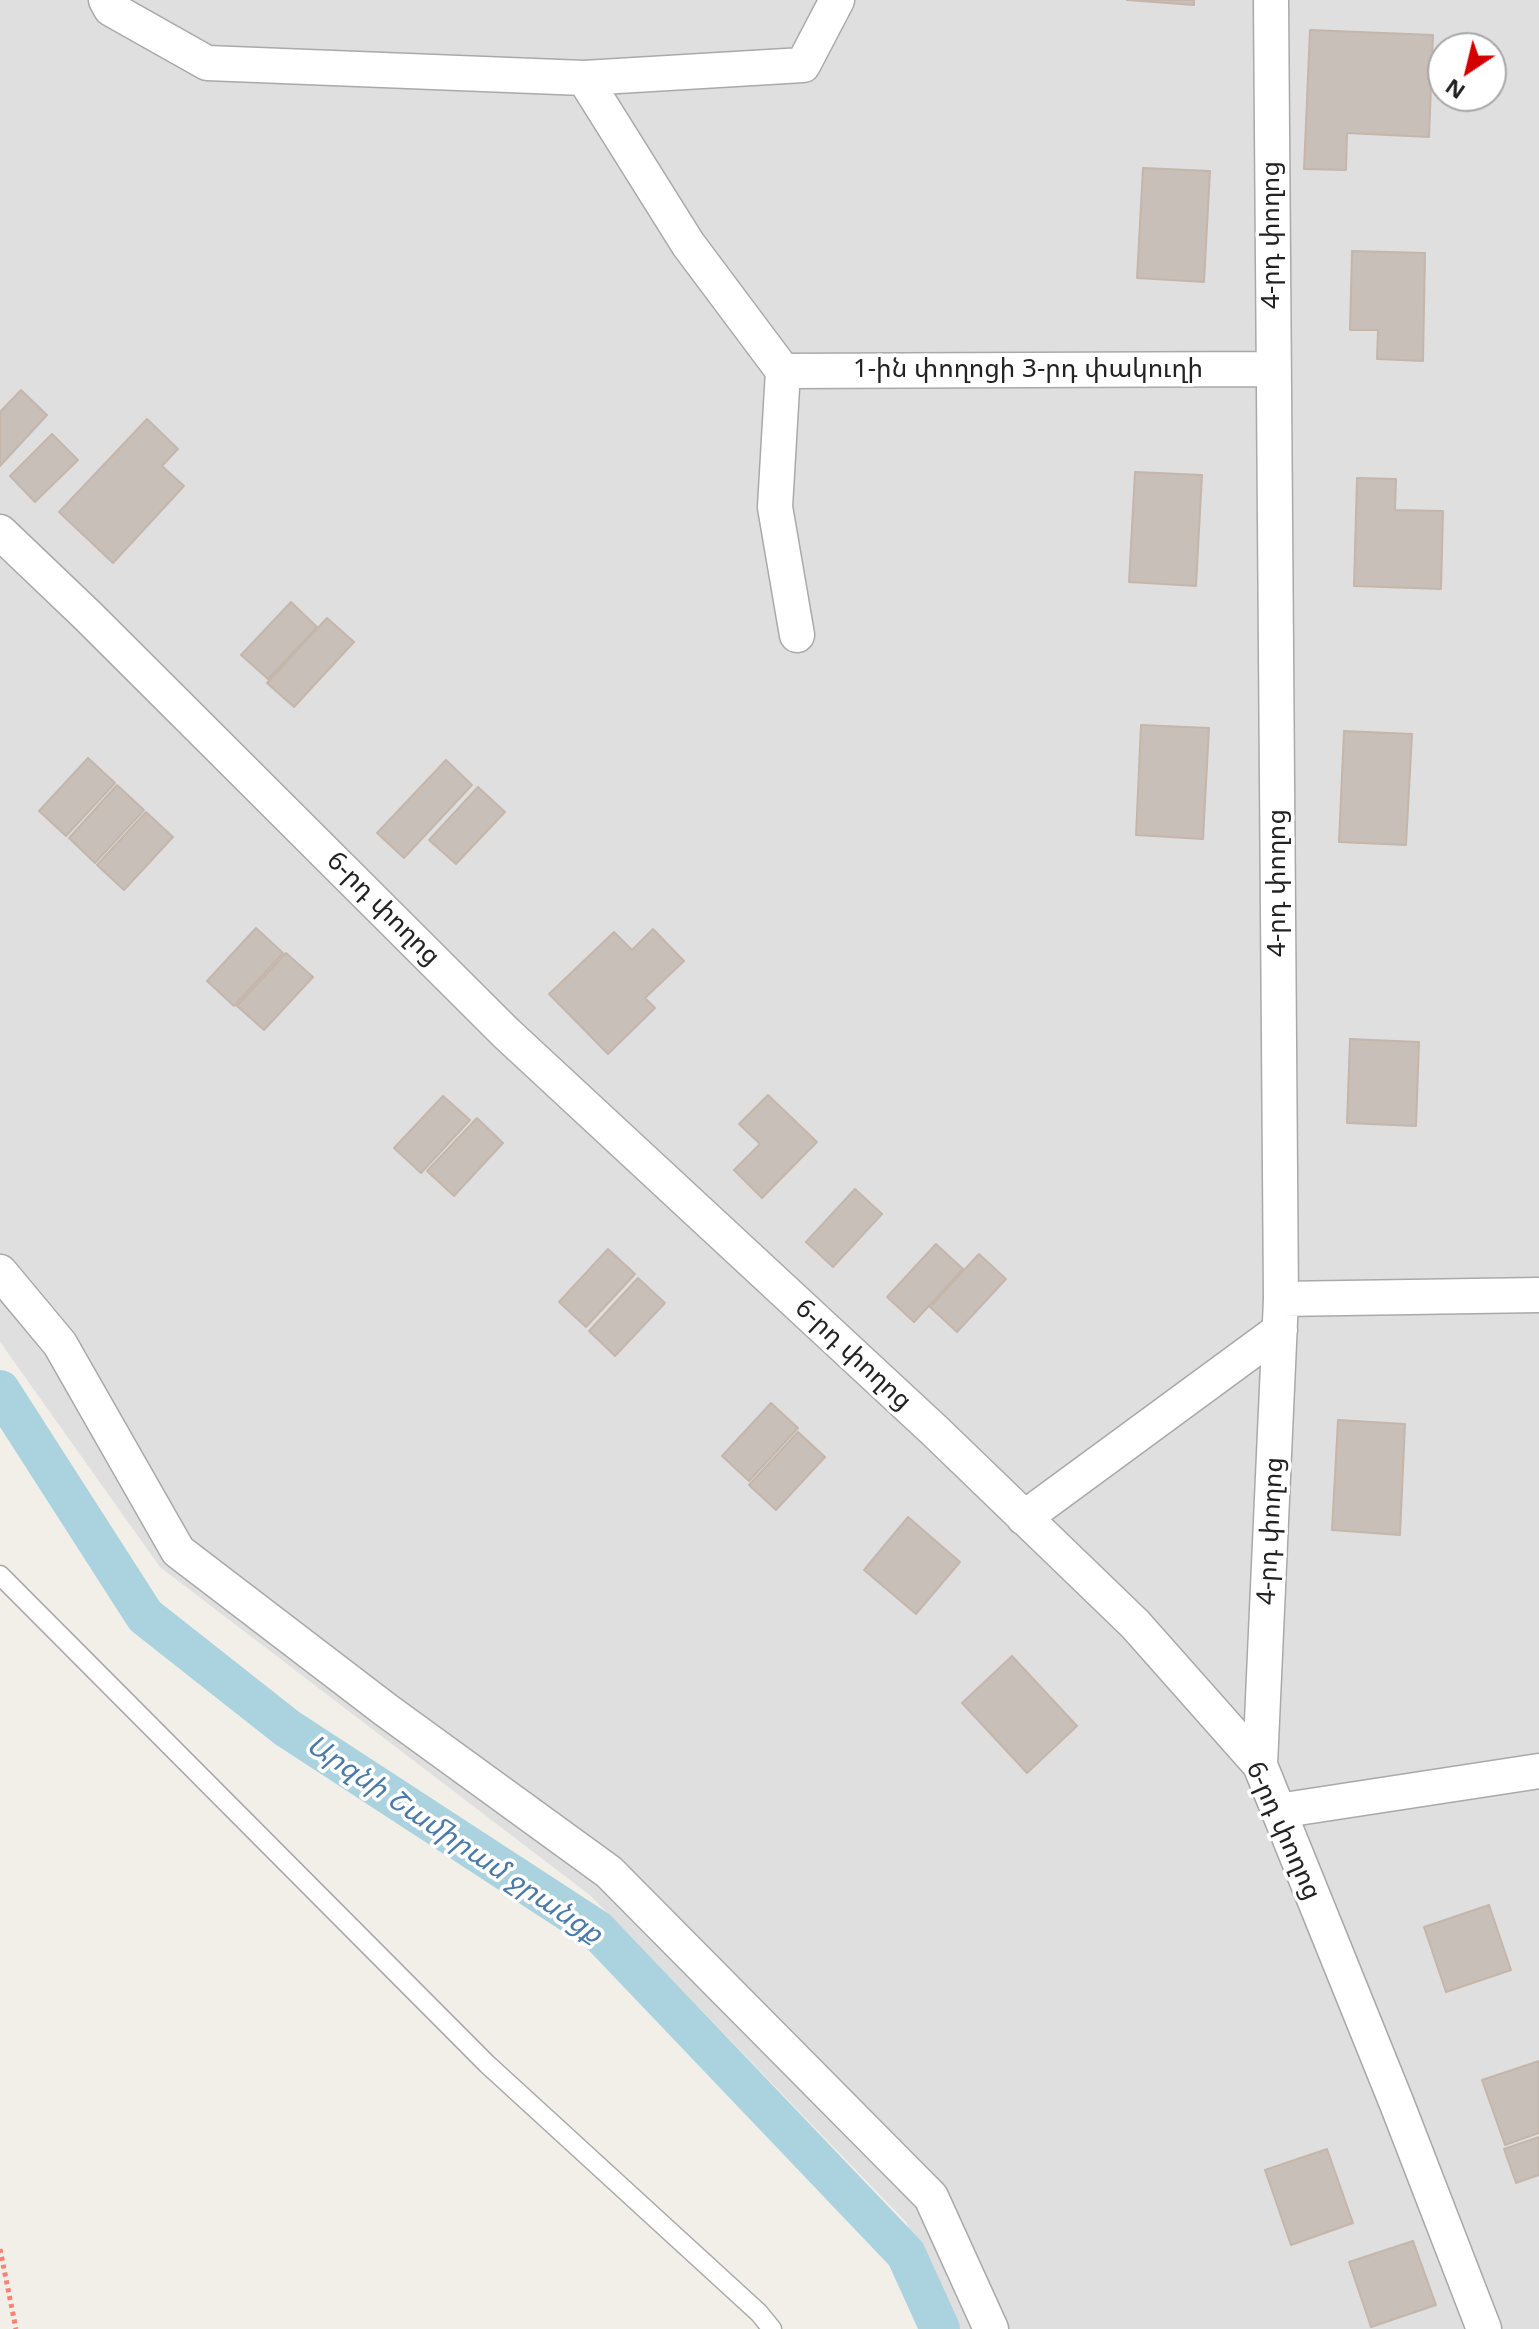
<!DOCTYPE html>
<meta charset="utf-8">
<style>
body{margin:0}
#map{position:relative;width:1539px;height:2329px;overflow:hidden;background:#f2efe9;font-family:"Noto Sans",sans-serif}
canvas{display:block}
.north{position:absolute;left:1427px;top:32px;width:80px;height:80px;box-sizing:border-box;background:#fff;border:2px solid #a7a7a7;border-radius:50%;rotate:215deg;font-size:22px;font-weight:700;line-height:32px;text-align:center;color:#222}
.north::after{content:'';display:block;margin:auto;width:28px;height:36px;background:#d40000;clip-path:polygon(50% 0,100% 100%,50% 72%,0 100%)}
</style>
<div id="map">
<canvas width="1539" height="2329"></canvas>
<div class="north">N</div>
</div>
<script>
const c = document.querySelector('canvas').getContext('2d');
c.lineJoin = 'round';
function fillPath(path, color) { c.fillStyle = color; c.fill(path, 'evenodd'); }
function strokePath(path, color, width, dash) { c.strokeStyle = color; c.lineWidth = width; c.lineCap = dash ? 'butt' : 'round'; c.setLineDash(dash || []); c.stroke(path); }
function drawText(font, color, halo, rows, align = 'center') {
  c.font = font + ' "Noto Sans","Noto Sans Armenian",sans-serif'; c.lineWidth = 7; c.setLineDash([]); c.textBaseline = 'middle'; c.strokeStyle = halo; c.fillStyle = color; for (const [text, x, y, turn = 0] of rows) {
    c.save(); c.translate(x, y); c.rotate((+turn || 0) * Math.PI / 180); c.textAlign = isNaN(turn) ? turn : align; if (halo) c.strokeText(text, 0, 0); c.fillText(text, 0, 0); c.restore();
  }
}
const residential = new Path2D(`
 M0 0H1539V2329H957L906 2222 591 1896 160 1567 0 1342ZM1443 48H1491V96H1443Z`);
const canal = new Path2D(`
 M0 1390 145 1616 287 1728 597 1930 906 2254 940 2329`);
const building = new Path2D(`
 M1127 0H1194V5Z
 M1310 30 1433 35 1429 137 1347 133 1346 170 1304 169Z
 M1143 168 1210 171 1204 282 1137 278Z
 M1352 251 1425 253 1423 361 1377 359 1378 330H1350Z
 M21 390 47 415 0 466V412Z
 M147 419 178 449 162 466 184 486 113 563 59 512Z
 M52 434 78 460 35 502 10 476Z
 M1135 472 1202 475 1196 586 1129 582Z
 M1357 478 1396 479 1395 510 1443 511 1441 589 1354 586Z
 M291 602 317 627 268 679 241 655Z
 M327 618 354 642 294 707 267 683Z
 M1141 725 1209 728 1203 839 1136 835Z
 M1344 731 1412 734 1406 845 1339 842Z
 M88 758 115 783 66 836 39 811Z
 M446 760 472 785 404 858 377 833Z
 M117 785 144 810 95 863 69 838Z
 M478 787 505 812 456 864 429 840Z
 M146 812 173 837 124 890 97 865Z
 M256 928 283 953 234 1006 207 981Z
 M653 929 684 961 645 998 655 1008 608 1054 549 994 614 932 632 950Z
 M286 953 313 977 264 1030 237 1006Z
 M1350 1039 1419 1042 1416 1126 1347 1123Z
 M768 1095 817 1142 762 1198 734 1170 760 1144 739 1124Z
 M443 1096 470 1120 421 1173 394 1148Z
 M477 1118 503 1143 454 1196 427 1171Z
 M855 1189 882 1214 833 1267 806 1242Z
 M936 1244 963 1269 914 1322 887 1297Z
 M608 1249 635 1274 586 1327 559 1302Z
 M979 1254 1006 1279 957 1332 930 1307Z
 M638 1278 665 1303 615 1356 589 1331Z
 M771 1403 798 1428 749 1481 722 1456Z
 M1338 1420 1405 1424 1400 1535 1332 1530Z
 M798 1432 825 1457 776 1510 749 1485Z
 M908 1517 960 1562 916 1614 864 1570Z
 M1012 1656 1077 1726 1027 1773 962 1703Z
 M1489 1905 1511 1970 1446 1992 1424 1927Z
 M1539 2061V2133L1505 2145 1482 2080Z
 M1539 2137V2175L1516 2183 1504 2149Z
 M1327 2149 1353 2223 1291 2245 1265 2170Z
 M1413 2241 1436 2305 1371 2327 1349 2262Z`);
const path = new Path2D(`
 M0 2249 16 2329`);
const lane = new Path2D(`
 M0 1575 487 2064 759 2313 772 2329`);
const street = new Path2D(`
 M106 0 111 9 207 63 584 78 688 244 783 371 775 507 797 635
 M584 78 803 65 837 0
 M783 371 1273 369
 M0 532 88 616 506 1033 934 1430 1135 1624 1260 1765 1397 2104 1484 2329
 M0 1272 60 1344 178 1551 386 1710 609 1872 931 2197 991 2329
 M1281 1299 1539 1295
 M1024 1518 1280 1330
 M1260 1765 1281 1299 1271 0
 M1278 1811 1539 1771`);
const streetNames = [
 ["4-րդ փողոց",1272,235,-90],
 ["1-ին փողոցի 3-րդ փակուղի",1028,370],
 ["4-րդ փողոց",1278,883,-90],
 ["6-րդ փողոց",383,909,45],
 ["6-րդ փողոց",853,1355,43],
 ["4-րդ փողոց",1271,1531,-87],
 ["6-րդ փողոց",1283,1831,66]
];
const waterNames = [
 ["Արզնի Շամիրամ ջրանցք",454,1840,34]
];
fillPath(residential, '#e0dfdf');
strokePath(canal, '#aad3df', 40);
fillPath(building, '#c7bfb8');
strokePath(building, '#c4b6ab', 2);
strokePath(lane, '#a9a9a9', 21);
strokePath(street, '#a9a9a9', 37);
strokePath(path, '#fa8072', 5, [4, 4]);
strokePath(lane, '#fff', 18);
strokePath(street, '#fff', 34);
drawText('26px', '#222', '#fff', streetNames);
drawText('italic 28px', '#4a7aab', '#fff', waterNames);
</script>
